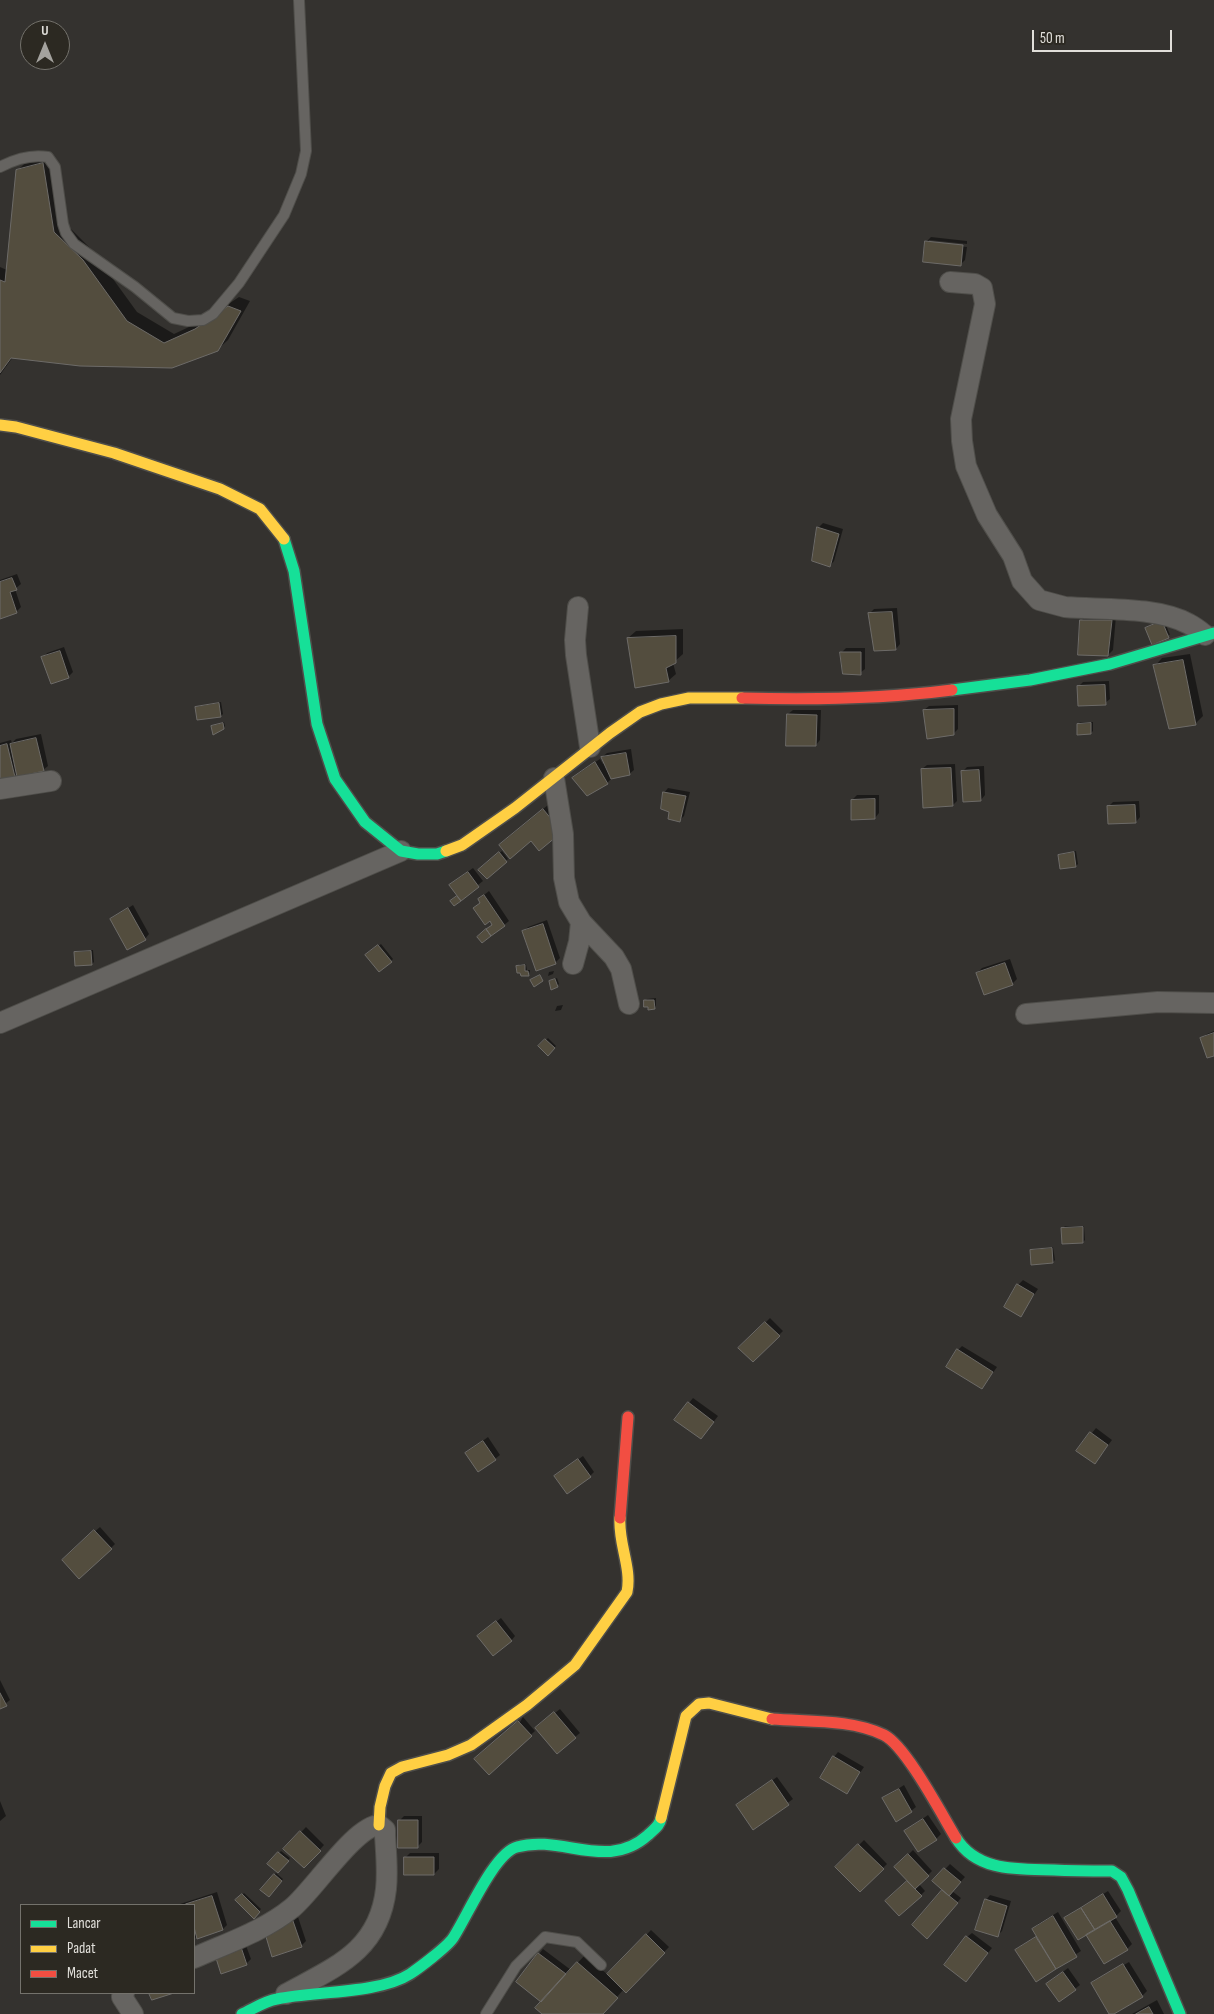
<!DOCTYPE html>
<style>
body{margin:0}
#map{position:relative;width:1214px;height:2014px;overflow:hidden;background:#34322f;font-family:"Sofia Sans Condensed",sans-serif}
canvas{display:block}
.legend{position:absolute;left:20px;top:1904px;width:175px;height:90px;box-sizing:border-box;background:#2c2922;border:1px solid #74726c;margin:0;padding:6px 9px;list-style:none;font-size:15px;color:#e1dfda}
.legend li{display:flex;align-items:center;gap:10px;height:25px}
.legend b{width:25px;border:1px solid #74726c}
.north{position:absolute;left:20px;top:20px;width:50px;height:50px;box-sizing:border-box;background:#2c2922;border:1px solid #74726c;border-radius:50%;rotate:0deg;font-size:14px;font-weight:700;line-height:20px;text-align:center;color:#e1dfda}
.north::after{content:'';display:block;margin:auto;width:18px;height:22px;background:#a4a29e;clip-path:polygon(50% 0,100% 100%,50% 72%,0 100%)}
.scale{position:absolute;left:1032px;top:30px;width:140px;height:22px;box-sizing:border-box;border:2px solid #e1dfda;border-top:0;padding-left:6px;font-size:15px;line-height:18px;white-space:nowrap;color:#e1dfda;-webkit-text-stroke:4px #2c2922;paint-order:stroke}
</style>
<div id="map">
<canvas width="1214" height="2014"></canvas>
<ul class="legend">
<li><b style="height:6px;background:#16e098"></b>Lancar</li>
<li><b style="height:6px;background:#ffcf43"></b>Padat</li>
<li><b style="height:6px;background:#f24e42"></b>Macet</li>
</ul>
<div class="north">U</div>
<div class="scale">50 m</div>
</div>
<script>
const c = document.querySelector('canvas').getContext('2d');
c.lineJoin = 'round';
function fillPath(path, color) { c.fillStyle = color; c.fill(path, 'evenodd'); }
function strokePath(path, color, width, dash) { c.strokeStyle = color; c.lineWidth = width; c.lineCap = dash ? 'butt' : 'round'; c.setLineDash(dash || []); c.stroke(path); }
const shadow = new Path2D(`
 M52 154 64 222 92 250 137 312 174 334 206 319 239 297 250 301 228 340 217 350 13 357 0 375V267L7 270 17 171 27 161Z
 M931 237 967 241V244L929 240V243L967 247 965 260 961 264 926 242Z
 M823 523 843 529 834 561 830 566 813 560 819 527Z
 M17 574 21 584 15 589 21 607 16 612 0 617V580Z
 M897 608 900 644 896 649 869 614 874 609Z
 M1086 616H1116L1113 650 1108 655 1081 621Z
 M1164 620 1170 635 1147 628 1149 626Z
 M683 629V654L673 663 676 674 668 681 628 638 636 631Z
 M64 647 73 672 68 677 43 658 47 653Z
 M846 648H865V669L860 673 841 653Z
 M1190 654 1203 716 1195 724 1155 666 1162 658Z
 M1109 681 1110 699 1105 703 1078 687 1083 682Z
 M221 702 223 714 221 716 197 708 199 706Z
 M958 705V729L953 734 924 710 929 706Z
 M793 710H821L820 740 816 745 788 714Z
 M224 722 225 726 223 728 212 726Z
 M1080 722H1093V731L1091 733 1078 724Z
 M41 734 48 766 43 770 17 773 14 776 0 780V743L11 740 12 743 16 739Z
 M631 749 634 770 629 774 612 778 607 783 578 773 600 759 603 764 605 763 602 757 607 753Z
 M955 764 957 801 953 805 922 769 927 765Z
 M984 766 985 795 981 800 962 772 967 767Z
 M668 788 690 792 684 816 679 821 670 811 664 793Z
 M857 795H879V813L875 818 852 800Z
 M1139 801 1140 817 1136 822 1108 807 1113 802Z
 M548 805 566 826 531 839 505 840Z
 M502 851 508 859 487 877 480 870Z
 M1076 851 1078 864 1076 866 1061 868 1059 855Z
 M473 868 483 881 454 904V899L459 896 455 881Z
 M489 891 509 921 504 925 493 924 490 920 475 908 481 902 479 899Z
 M133 905 149 934 145 939 111 919Z
 M547 920 560 958 556 962 537 969 524 931 528 927Z
 M381 944 393 959 391 961 369 953Z
 M93 950 94 962 92 964 75 953 77 951Z
 M1010 959 1017 979 1012 984 977 973 982 968Z
 M520 964H526L527 970H530V972L528 974 518 966Z
 M554 971 553 974 548 976 549 972Z
 M557 978 559 984 557 986 550 982Z
 M656 998V1006L654 1008 645 1001 647 999Z
 M563 1005 561 1010 555 1011 557 1006Z
 M1214 1031V1054L1202 1038 1207 1034Z
 M548 1038 556 1046 548 1054 540 1046Z
 M1065 1226H1084L1085 1240 1083 1242 1063 1228Z
 M1053 1247 1055 1260 1053 1262 1031 1251 1033 1249Z
 M1023 1280 1038 1289 1020 1316 1018 1285Z
 M770 1318 783 1331 753 1361 740 1348Z
 M962 1346 997 1367 982 1388 958 1350Z
 M693 1398 718 1416 705 1433 676 1419Z
 M1096 1428 1112 1440 1099 1457 1078 1450Z
 M488 1437 500 1455 495 1459 466 1453Z
 M583 1456 594 1472 590 1476H555Z
 M100 1527 115 1544 111 1548 68 1555Z
 M501 1618 515 1636 511 1641 483 1632Z
 M0 1680 10 1700 0 1708Z
 M560 1709 580 1733 575 1737 541 1724Z
 M523 1717 535 1731 489 1773Z
 M838 1752 864 1767 847 1792 834 1757Z
 M777 1777 793 1799 753 1828 737 1805Z
 M904 1785 916 1807 911 1811 884 1798Z
 M0 1801 6 1816 0 1821Z
 M928 1815 941 1834 936 1839 911 1827Z
 M404 1816H422V1842L417 1847 399 1821Z
 M306 1827 324 1845 304 1867 285 1849Z
 M864 1840 887 1864 860 1891 837 1867Z
 M913 1850 932 1871 919 1884 925 1891 921 1895 887 1901 909 1880 896 1867Z
 M281 1851 290 1858 278 1872 269 1864Z
 M410 1853H439V1869L434 1874 406 1857Z
 M950 1864 965 1877 952 1891 961 1898 932 1932 914 1925 944 1890 934 1881Z
 M276 1873 283 1879 269 1896 262 1889Z
 M1108 1891 1121 1911 1115 1917 1132 1944 1127 1949 1087 1933 1066 1918Z
 M217 1892 227 1925 223 1929 194 1938V1905H177Z
 M244 1893 261 1909 254 1917 237 1900Z
 M990 1895 1011 1901 1002 1931 998 1935 986 1900Z
 M1058 1912 1081 1951 1036 1980 1017 1951 1037 1936 1034 1929 1038 1924Z
 M298 1917 306 1941 301 1946 270 1926Z
 M651 1930 669 1947 626 1991 624 1989 602 2014H544L539 1954 543 1949 571 1970 585 1955 608 1975Z
 M972 1933 992 1948 970 1975 967 1937Z
 M245 1943 251 1959 246 1964 217 1956Z
 M1129 1962 1147 1991 1142 1996 1111 2014 1093 1983Z
 M1068 1968 1080 1985 1059 2001 1052 1980Z
 M1157 2000 1164 2014H1132Z`);
const building = new Path2D(`
 M43 163 54 232 83 260 127 321 164 343 195 329 228 306 241 311 218 351 172 368 80 366 11 358 0 373V280L5 282 16 170Z
 M925 241 963 245 961 266 923 262Z
 M817 527 839 534 830 567 812 561Z
 M12 578 17 590 10 592 17 613 0 619V582Z
 M892 612 896 650 874 651 868 613Z
 M1080 620H1112L1108 656 1078 655Z
 M1162 621 1169 638 1152 645 1145 628Z
 M676 636V663L666 668 669 682 635 688 627 638Z
 M60 651 69 678 51 684 41 657Z
 M840 652H861V675L843 674Z
 M1183 660 1196 725 1169 729 1153 665Z
 M1105 685 1106 705 1078 706 1077 686Z
 M219 703 221 717 197 720 195 707Z
 M954 709V735L927 739 923 710Z
 M787 714 817 715 816 746H786Z
 M223 723 224 729 213 735 211 726Z
 M1091 723V734L1077 735V724Z
 M36 738 44 771 17 777 10 744Z
 M7 744 15 777 0 781V746Z
 M626 753 630 775 611 779 601 757Z
 M595 762 608 784 587 796 572 778Z
 M951 768 953 806 923 808 921 769Z
 M979 770 981 801 963 802 961 771Z
 M663 792 686 796 680 822 668 819 669 812 661 809Z
 M875 799V819L851 820V800Z
 M1135 805 1136 823 1108 824 1107 806Z
 M543 809 562 832 539 851 531 841 510 859 499 845Z
 M499 852 507 862 487 879 478 870Z
 M1074 852 1076 867 1060 869 1058 855Z
 M468 872 479 887 461 901 449 885Z
 M484 895 505 926 491 936 486 929 492 925 490 921 485 925 473 908 480 903 478 899Z
 M457 896 461 901 454 906 450 901Z
 M128 908 146 940 127 950 110 919Z
 M543 924 556 964 536 971 522 931Z
 M486 929 491 936 482 943 477 937Z
 M378 945 392 962 379 972 365 955Z
 M91 951 92 965 75 966 74 952Z
 M1005 963 1013 985 984 995 976 973Z
 M525 965V971H528L529 976H521L520 973H517L516 966Z
 M540 975 543 981 534 987 530 980Z
 M555 979 558 987 551 990 549 981Z
 M644 1000H654L655 1009 648 1010V1007H644Z
 M1214 1033V1056L1207 1058 1200 1038Z
 M545 1039 555 1048 548 1056 538 1046Z
 M1083 1227V1243L1062 1244 1061 1228Z
 M1052 1248 1053 1263 1031 1265 1030 1250Z
 M1017 1284 1034 1294 1021 1317 1004 1307Z
 M765 1322 780 1336 753 1362 738 1348Z
 M957 1349 993 1372 982 1389 946 1367Z
 M688 1402 714 1422 701 1439 674 1420Z
 M1090 1432 1108 1445 1095 1464 1076 1451Z
 M483 1441 496 1460 478 1472 465 1453Z
 M578 1459 591 1477 567 1494 554 1476Z
 M94 1530 112 1549 79 1579 62 1560Z
 M496 1621 512 1641 493 1656 477 1636Z
 M0 1693 7 1706 0 1709Z
 M554 1712 576 1738 557 1754 535 1728Z
 M518 1721 532 1736 489 1775 474 1759Z
 M833 1756 860 1772 847 1794 820 1778Z
 M772 1780 789 1805 753 1830 736 1805Z
 M899 1789 912 1812 896 1822 882 1798Z
 M923 1819 937 1840 918 1852 904 1831Z
 M398 1820H418V1848H398Z
 M300 1831 321 1851 304 1868 283 1849Z
 M858 1844 884 1869 860 1892 835 1867Z
 M278 1852 289 1861 278 1873 267 1864Z
 M908 1854 929 1876 915 1889 894 1867Z
 M404 1857H434V1875H404Z
 M944 1868 961 1882 949 1896 932 1881Z
 M274 1874 282 1881 269 1897 260 1890Z
 M907 1881 922 1896 899 1916 885 1901Z
 M942 1890 958 1903 927 1939 912 1925Z
 M242 1894 260 1912 254 1919 235 1900Z
 M1103 1894 1117 1917 1095 1930 1081 1908Z
 M212 1896 223 1930 197 1939 194 1927V1905L186 1904Z
 M985 1899 1007 1906 998 1937 975 1930Z
 M1081 1908 1095 1930 1078 1940 1064 1918Z
 M1053 1916 1077 1957 1056 1969 1032 1929Z
 M293 1921 302 1947 272 1957 264 1930Z
 M1110 1921 1128 1950 1104 1964 1086 1935Z
 M646 1934 665 1953 626 1993 607 1974Z
 M966 1936 988 1953 966 1982 944 1965Z
 M1036 1937 1056 1969 1036 1982 1015 1950Z
 M241 1947 247 1965 221 1974 215 1955Z
 M538 1953 566 1974 541 2002 516 1982Z
 M577 1962 618 1998 603 2014H542L535 2008Z
 M1123 1964 1143 1997 1114 2014H1109L1091 1983Z
 M1063 1972 1076 1990 1059 2002 1046 1984Z
 M149 1993H174L152 2000Z
 M1149 2007 1153 2014H1136Z`);
const lane = new Path2D(`
 M0 167C15 159 31 154 48 157L55 167 63 224 66 233 74 244 135 287 173 318 188 321 203 320 213 314 239 283 284 215 301 174 306 151 299 0
 M486 2014 516 1966 545 1937 577 1942 601 1965`);
const street = new Path2D(`
 M950 282 975 284 982 288 985 304 961 419 962 441 966 466 987 515 1013 556 1022 581 1039 600 1065 607C1102 610 1156 606 1189 624 1195 627 1200 631 1205 635
 M578 607 575 640 576 655 590 747
 M554 778 563 834 564 878 569 902 581 922 614 957 621 969 629 1004
 M0 789 51 781
 M573 964 579 942 581 922
 M1026 1014 1158 1002 1214 1003
 M0 1023 401 851
 M194 1958C227 1943 264 1931 292 1908 313 1891 355 1826 379 1825L385 1830V1835C386 1853 388 1871 386 1889 379 1951 335 1967 286 1994
 M124 1993 122 1997 133 2014`);
const fast = new Path2D(`
 M284 539 294 571 317 724 335 779 365 822 401 851 418 854H437L446 851
 M952 690 1030 680 1110 664 1214 633
 M956 1838C977 1872 1018 1869 1054 1870 1073 1871 1093 1871 1112 1871L1121 1877 1128 1890 1180 2014
 M242 2014C253 2009 265 2001 277 1999 314 1991 379 1994 410 1974 419 1968 447 1947 453 1938 467 1917 494 1853 517 1847 562 1834 607 1872 648 1835 654 1829 660 1826 661 1818`);
const slow = new Path2D(`
 M0 425 16 427 114 453 220 489 260 509 284 539
 M446 851 462 845 515 808 610 733 640 712 661 704 689 698H742
 M661 1818 686 1716 699 1704 709 1703 772 1719
 M379 1825 380 1807 385 1786 391 1773 402 1767 448 1755 471 1745 527 1705 575 1665 627 1592C632 1568 618 1543 620 1518`);
const jam = new Path2D(`
 M742 698C812 700 882 699 952 690
 M620 1518 628 1417
 M772 1719C808 1722 851 1719 884 1735 906 1746 942 1815 956 1838`);
fillPath(shadow, '#0007');
fillPath(building, '#534d3e');
strokePath(building, '#6d6b68', 1);
strokePath(lane, '#4f4e4a', 12);
strokePath(street, '#4f4e4a', 22);
strokePath(fast, '#4f4e4a', 14);
strokePath(slow, '#4f4e4a', 14);
strokePath(jam, '#4f4e4a', 14);
strokePath(lane, '#666461', 10);
strokePath(street, '#666461', 20);
strokePath(fast, '#16e098', 11);
strokePath(slow, '#ffcf43', 11);
strokePath(jam, '#f24e42', 11);
</script>
